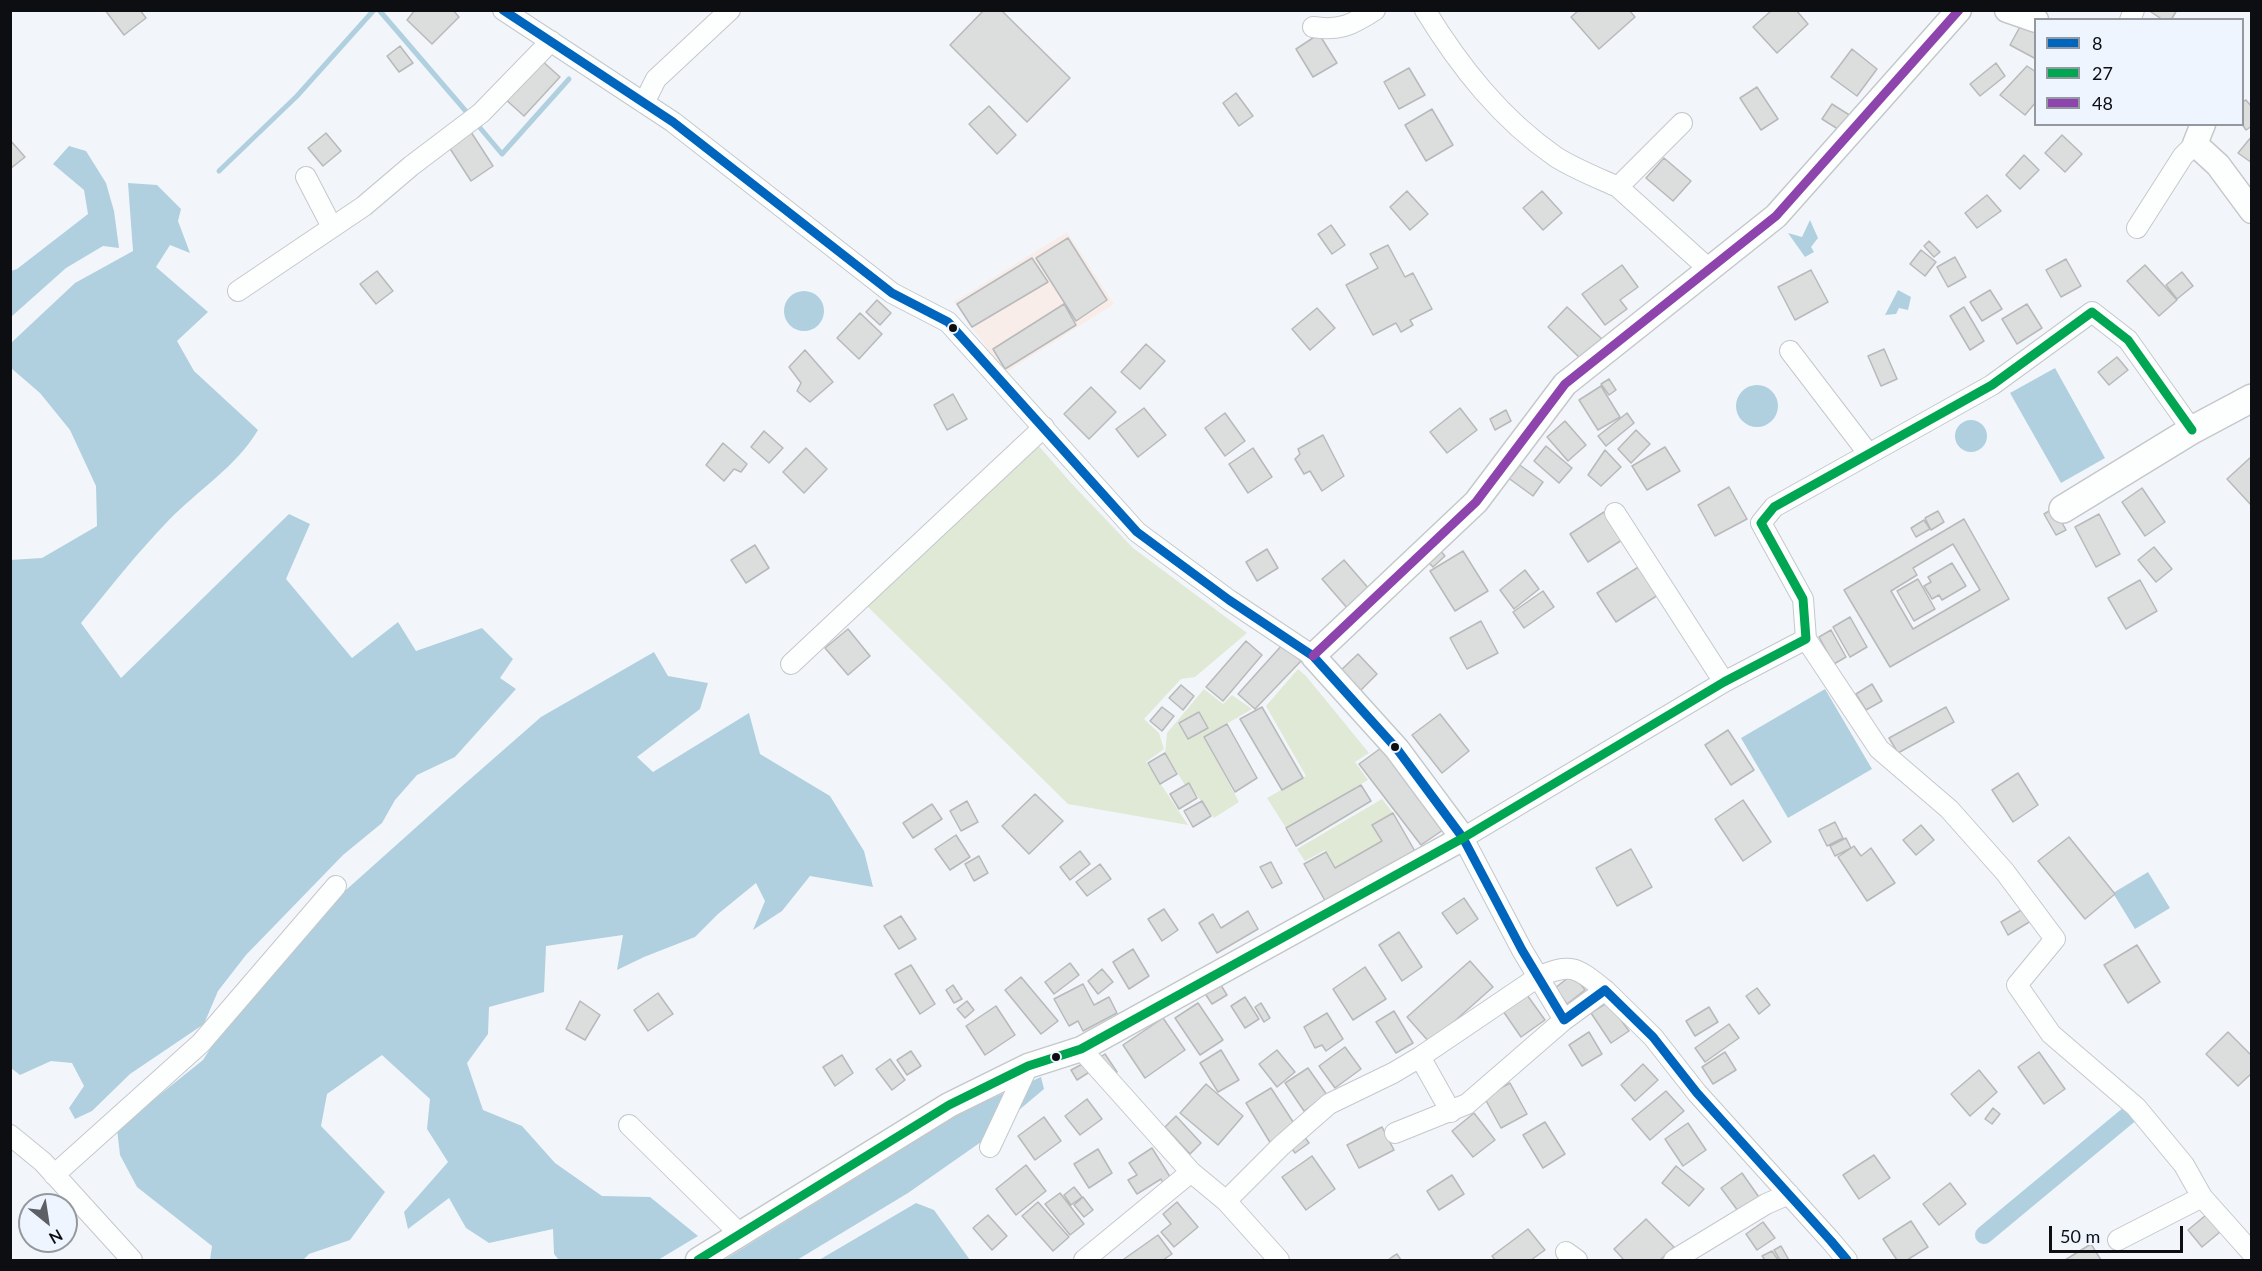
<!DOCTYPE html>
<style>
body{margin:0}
#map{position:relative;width:2262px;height:1271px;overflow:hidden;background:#f2f6fa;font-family:Lato,sans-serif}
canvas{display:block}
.frame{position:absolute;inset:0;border:12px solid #0c0e11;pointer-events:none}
.legend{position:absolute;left:2034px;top:18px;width:210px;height:108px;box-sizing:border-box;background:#eff5fe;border:2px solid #94999f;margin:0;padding:8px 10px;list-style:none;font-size:18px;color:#0c0e11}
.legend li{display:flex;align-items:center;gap:12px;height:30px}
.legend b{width:30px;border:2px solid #94999f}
.north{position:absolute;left:18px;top:1193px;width:60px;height:60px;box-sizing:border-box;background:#eff5fe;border:2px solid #94999f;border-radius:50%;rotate:150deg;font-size:16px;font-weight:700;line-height:24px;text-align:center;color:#0c0e11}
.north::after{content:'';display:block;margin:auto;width:21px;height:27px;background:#5c5f63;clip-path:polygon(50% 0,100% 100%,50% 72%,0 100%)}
.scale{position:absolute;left:2049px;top:1226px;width:134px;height:27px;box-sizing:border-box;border:3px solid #0c0e11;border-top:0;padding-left:8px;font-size:18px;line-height:21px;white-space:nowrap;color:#0c0e11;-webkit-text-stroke:4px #eff5fe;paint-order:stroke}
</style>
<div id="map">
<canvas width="2262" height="1271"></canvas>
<div class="frame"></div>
<ul class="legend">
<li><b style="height:8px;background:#0065bd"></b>8</li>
<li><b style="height:8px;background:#00a651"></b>27</li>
<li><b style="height:8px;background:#8e44ad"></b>48</li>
</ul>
<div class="north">N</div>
<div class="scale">50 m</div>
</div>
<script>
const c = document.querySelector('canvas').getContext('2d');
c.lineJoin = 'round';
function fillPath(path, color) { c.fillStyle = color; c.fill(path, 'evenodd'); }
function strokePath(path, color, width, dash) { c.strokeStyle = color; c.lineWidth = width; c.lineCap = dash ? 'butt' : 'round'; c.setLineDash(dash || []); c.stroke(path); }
const education = new Path2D(`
 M1067 232 1114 304 1005 373 954 302Z`);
const green = new Path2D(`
 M1031 437 1072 484 1133 548 1247 633 1195 677 1181 679 1144 719 1159 733 1164 749 1146 762 1188 825 1068 804 864 603Z
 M1298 669 1306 676 1369 753 1355 762 1368 780 1286 828 1267 798 1306 776 1266 706Z
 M1204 689 1223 704 1232 695 1252 709 1204 737 1239 802 1214 818C1205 805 1196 796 1189 783L1185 785 1165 753 1167 733Z
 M1382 799 1393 813 1372 825 1382 841 1335 868 1325 850 1305 861 1297 849Z`);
const water = new Path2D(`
 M69 146 86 151 106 183 114 211 119 248 103 246 66 268 11 317V271L17 269 88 214 84 190 53 164Z
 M128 183 157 185 181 209 178 221 190 253 170 245 156 267 208 312 177 341 194 371 258 430C236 467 198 490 168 521 137 553 109 589 81 623L121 678 289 514 310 524 286 579 352 658 398 622 416 651 482 628 513 659 500 678 516 689 455 757 417 775 395 800 382 823 343 855 246 955 218 991 204 1024 130 1074 92 1111 75 1119 69 1108 84 1086 72 1063 51 1061 20 1075 11 1068 10 560 42 558 97 526 96 486 70 430 40 393 11 368V343L75 283 133 251Z
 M1810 220 1818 238 1811 247 1814 252 1805 257 1788 233 1802 237Z
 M1898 290 1911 297 1908 310 1899 308 1896 314 1885 315Z
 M784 311a20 20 0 1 1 40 0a20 20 0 1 1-40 0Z
 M2055 368 2105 458 2061 483 2010 393Z
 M1736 406a21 21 0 1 1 42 0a21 21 0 1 1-42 0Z
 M1955 436a16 16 0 1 1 32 0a16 16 0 1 1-32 0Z
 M654 652 668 676 708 683 700 709 637 757 653 772 749 713 760 754 830 796 864 851 873 887 810 876 782 911 753 930 765 901 756 883 718 914 695 937 644 957 617 970 623 935 546 946 544 992 489 1007 488 1034 467 1063 483 1110 522 1126 555 1163 602 1196 650 1197 698 1236 658 1260H559L554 1254 553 1229 489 1243 466 1228 449 1198 408 1229 404 1212 448 1162 427 1129 430 1099 382 1055 327 1094 321 1126 385 1192 350 1240 309 1254 303 1260H210L212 1246 137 1187 120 1155 117 1129 203 1060 234 1012 308 924 460 788 541 717Z
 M1825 689 1872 769 1788 818 1741 738Z
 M2148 872 2170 908 2135 929 2113 893Z
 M1041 1077 1044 1089 981 1142 908 1193 797 1260H724L965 1110Z
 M916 1203 934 1210 970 1260H819Z`);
const stream = new Path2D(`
 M379 10 470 116
 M476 123 502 154 569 79
 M219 171 297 96 374 10`);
const canal = new Path2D(`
 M1984 1235 2131 1113`);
const building = new Path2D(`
 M105 10H140L146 18 124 35Z
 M415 10H453L459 17 432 44 407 20Z
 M984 10H1001L1070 78 1027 122 950 45Z
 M1579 10H1629L1635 17 1599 49 1571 17Z
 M1772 10H1796L1808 24 1777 53 1753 27Z
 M2148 10H2177L2171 20H2163Z
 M2022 23 2036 31V59L2010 45Z
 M1319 34 1337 63 1313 77 1296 49Z
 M400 46 413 63 399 72 387 56Z
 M1852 49 1877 69 1857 96 1831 77Z
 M540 59 560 77 524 116 504 98Z
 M1996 63 2005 76 1980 96 1970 84Z
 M2027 66 2036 72V102L2025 115 2000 95Z
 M1409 68 1425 95 1399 109 1384 82Z
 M1757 87 1778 119 1761 130 1740 98Z
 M1236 93 1253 116 1239 126 1223 103Z
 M2246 100 2252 107V126L2246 130 2242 124V102Z
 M1832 104 1851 116 1841 131 1822 119Z
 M989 106 1016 135 997 154 969 124Z
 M1432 109 1453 145 1426 161 1405 125Z
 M471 132 493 166 471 181 449 147Z
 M326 133 341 151 323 166 308 148Z
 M2062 135 2082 154 2065 172 2045 153Z
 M2252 136V163L2238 153Z
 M10 140 25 157 10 169Z
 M2024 155 2039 170 2020 189 2006 175Z
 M1664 158 1691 181 1673 201 1646 178Z
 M1407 191 1428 214 1410 230 1390 207Z
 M1542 191 1562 213 1543 230 1523 208Z
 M1987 195 2001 211 1977 228 1965 213Z
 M1331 225 1345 245 1332 254 1318 234Z
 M1068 238 1107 300 1076 321 1036 258Z
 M1929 241 1940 252 1934 257 1924 246Z
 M1388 245 1405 277 1413 273 1432 309 1410 320 1413 325 1401 332 1396 323 1373 335 1346 285 1378 268 1370 254Z
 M1921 250 1936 262 1925 276 1910 264Z
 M1955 257 1966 277 1948 287 1937 267Z
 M1032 258 1048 282 972 327 957 304Z
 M2066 259 2081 286 2061 297 2046 270Z
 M1622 265 1638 287 1620 300 1627 309 1605 325 1582 294Z
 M2145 265 2177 300 2159 316 2127 281Z
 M1811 270 1828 302 1795 320 1778 287Z
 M377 271 393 291 376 304 360 284Z
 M2182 272 2193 286 2177 299 2166 285Z
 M1990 290 2002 309 1982 321 1970 302Z
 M877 300 891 313 880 325 866 312Z
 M1064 304 1076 325 1005 369 993 349Z
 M2027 304 2042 328 2017 344 2002 319Z
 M1567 307 1602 339 1582 360 1548 327Z
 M1964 307 1984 341 1970 350 1950 316Z
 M1317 308 1335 328 1310 350 1292 329Z
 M860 313 882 334 859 359 837 338Z
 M1146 344 1165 361 1140 389 1121 372Z
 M1884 349 1897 379 1881 386 1868 356Z
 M805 350 833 382 810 402 797 391 801 383 789 367Z
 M2117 357 2128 370 2109 385 2098 372Z
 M1609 379 1616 390 1609 395 1601 384Z
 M1601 386 1620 417 1598 430 1579 400Z
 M1091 387 1116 412 1089 439 1064 414Z
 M953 394 967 419 947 430 934 405Z
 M1144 408 1166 435 1138 457 1116 429Z
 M1460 408 1477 430 1447 453 1430 432Z
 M1506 410 1511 421 1495 430 1490 419Z
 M1225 413 1245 441 1225 456 1205 428Z
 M1627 413 1634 423 1606 446 1598 436Z
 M1565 421 1586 445 1568 461 1547 437Z
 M1636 430 1650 444 1631 463 1618 449Z
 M764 431 783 448 769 463 751 447Z
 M1323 435 1344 476 1322 491 1310 471 1304 474 1295 459 1300 454 1298 449Z
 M723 443 747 464 741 472 734 469 724 481 706 465Z
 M1546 446 1572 468 1559 483 1534 461Z
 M1665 447 1680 471 1647 490 1632 466Z
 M806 448 827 469 804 493 783 472Z
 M1253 448 1272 477 1248 493 1229 464Z
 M1605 450 1621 467 1601 486 1588 475Z
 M2251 457H2252V506L2227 479Z
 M1517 463 1543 482 1533 496 1507 477Z
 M1729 487 1747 519 1715 536 1698 505Z
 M2142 488 2165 522 2145 536 2122 502Z
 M2054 508 2066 530 2056 535 2044 514Z
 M1938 511 1944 522 1931 530 1925 518Z
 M1604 512 1622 540 1588 562 1570 534Z
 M2099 514 2120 554 2096 567 2075 527Z
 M1964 519 2009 599 1890 667 1844 590ZM1953 544 1980 590 1913 629 1891 591 1917 575 1913 568Z
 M1924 520 1930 529 1916 537 1911 528Z
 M755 545 769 568 746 583 731 560Z
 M2154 547 2172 569 2156 582 2138 560Z
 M1267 549 1278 568 1257 581 1246 562Z
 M1439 549 1445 556 1433 567 1427 561Z
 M1463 551 1488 591 1455 611 1430 571Z
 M1344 560 1370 590 1348 609 1322 579Z
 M1952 563 1966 586 1942 600 1939 595 1932 599 1924 586 1931 582 1928 577Z
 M1640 566 1658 595 1616 622 1597 593Z
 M1525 570 1539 589 1514 609 1500 590Z
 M1918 579 1935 609 1914 621 1897 591Z
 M2140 580 2157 611 2126 629 2108 598Z
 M1543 591 1554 607 1524 628 1513 612Z
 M1850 617 1867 647 1850 657 1833 627Z
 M1481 621 1498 653 1467 669 1450 638Z
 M848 629 870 656 848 675 825 648Z
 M1831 630 1846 657 1834 664 1819 637Z
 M1246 641 1262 655 1223 701 1206 687Z
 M1283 644 1301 661 1255 709 1238 694Z
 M1358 654 1377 674 1359 692 1339 672Z
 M1872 684 1882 701 1866 710 1856 694Z
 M1181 685 1194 696 1183 710 1169 698Z
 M1162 707 1174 716 1162 731 1150 721Z
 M1262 707 1303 778 1282 790 1240 719Z
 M1946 707 1954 722 1898 753 1889 738Z
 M1199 712 1208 728 1188 739 1179 723Z
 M1440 714 1469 751 1442 773 1412 735Z
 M1227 724 1257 778 1235 792 1204 737Z
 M1728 730 1754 770 1731 785 1705 745Z
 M1381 748 1443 830 1421 845 1359 764Z
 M1165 753 1177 774 1160 784 1148 763Z
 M2018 773 2038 805 2013 822 1992 790Z
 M1189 783 1197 798 1179 809 1170 794Z
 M1361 785 1371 801 1296 846 1286 828Z
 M1035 794 1063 821 1029 854 1002 826Z
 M1743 800 1771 842 1743 861 1715 819Z
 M967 801 978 822 961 831 950 811Z
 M1202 801 1211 816 1193 827 1184 811Z
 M932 804 942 819 913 838 903 823Z
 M1393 813 1416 853 1327 904 1304 864 1326 852 1335 868 1382 841 1372 825Z
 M1835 822 1843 838 1827 846 1819 830Z
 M1921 825 1934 840 1916 855 1903 840Z
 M956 835 970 857 950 870 935 849Z
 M2069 837 2115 894 2085 919 2038 861Z
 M1846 838 1851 848 1835 856 1830 846Z
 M1854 846 1861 856 1871 848 1895 883 1867 901 1838 857Z
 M1631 849 1652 887 1617 906 1596 868Z
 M1080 851 1090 864 1070 880 1060 867Z
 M979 856 988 873 974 881 965 864Z
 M1271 862 1282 883 1272 888 1260 867Z
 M1100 864 1111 879 1087 896 1076 882Z
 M1464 898 1478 919 1457 934 1442 913Z
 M1164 909 1178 930 1162 941 1148 919Z
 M2023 909 2031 921 2008 935 2001 922Z
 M1248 911 1258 929 1217 953 1199 923 1213 914 1221 928Z
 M901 916 916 939 899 949 884 926Z
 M1399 932 1422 967 1402 981 1379 945Z
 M2137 945 2160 982 2128 1003 2104 965Z
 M1133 949 1149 976 1129 989 1113 962Z
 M1470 961 1493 987 1430 1043 1407 1017Z
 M1070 963 1079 975 1054 994 1045 982Z
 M911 965 935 1004 920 1014 895 974Z
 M1365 967 1386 999 1353 1020 1333 989Z
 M1102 969 1113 982 1098 994 1088 981Z
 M1573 974 1585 990 1567 1004 1555 988Z
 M1021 977 1058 1021 1041 1034 1005 990Z
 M1219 982 1227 995 1212 1004 1204 992Z
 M1083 984 1094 1005 1109 997 1117 1013 1083 1031 1078 1021 1069 1026 1054 999Z
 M953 985 962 999 954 1003 946 990Z
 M1757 988 1770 1005 1759 1014 1746 996Z
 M658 993 673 1014 648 1031 634 1010Z
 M1527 995 1545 1020 1521 1037 1503 1011Z
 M1245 997 1259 1019 1245 1028 1231 1006Z
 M580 1001 600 1015 585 1040 566 1029Z
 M967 1001 974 1010 965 1018 957 1009Z
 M1608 1002 1629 1031 1611 1043 1591 1013Z
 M1198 1003 1223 1040 1200 1055 1175 1018Z
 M1261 1003 1270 1018 1264 1022 1255 1007Z
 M996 1006 1015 1035 985 1055 966 1026Z
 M1709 1007 1718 1022 1695 1036 1686 1021Z
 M1394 1011 1413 1043 1396 1053 1376 1022Z
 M1327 1013 1343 1039 1326 1051 1322 1045 1315 1048 1304 1027Z
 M1163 1018 1185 1050 1145 1078 1123 1045Z
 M1729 1024 1739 1038 1705 1062 1695 1048Z
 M1589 1032 1602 1054 1582 1066 1569 1045Z
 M2228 1032 2252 1056V1073L2238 1086 2206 1054Z
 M1345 1047 1361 1069 1335 1088 1319 1066Z
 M1221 1050 1239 1080 1218 1092 1200 1063Z
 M1277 1050 1295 1072 1277 1087 1259 1064Z
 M911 1051 921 1066 907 1075 897 1060Z
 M1725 1052 1736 1070 1713 1084 1702 1067Z
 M2039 1052 2065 1089 2044 1104 2018 1067Z
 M1105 1054 1117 1072 1111 1076 1099 1058Z
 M842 1055 853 1073 835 1086 823 1067Z
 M890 1059 905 1080 892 1090 876 1069Z
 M1086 1062 1091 1071 1077 1080 1071 1070Z
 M1643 1064 1658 1080 1635 1101 1621 1085Z
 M1308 1068 1327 1095 1304 1111 1285 1083Z
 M1979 1070 1997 1092 1970 1116 1951 1094Z
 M1510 1083 1527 1114 1501 1128 1484 1097Z
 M1206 1084 1243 1116 1218 1145 1180 1113Z
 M1271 1088 1297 1128 1271 1144 1246 1103Z
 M1666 1091 1684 1111 1650 1140 1632 1119Z
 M1087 1099 1102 1119 1080 1135 1065 1116Z
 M1993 1108 2000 1114 1992 1124 1985 1119Z
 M1474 1113 1495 1140 1473 1157 1452 1131Z
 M1176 1116 1201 1143 1190 1154 1165 1127Z
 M1044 1117 1061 1141 1035 1160 1018 1136Z
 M1545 1122 1565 1154 1543 1168 1523 1135Z
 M1688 1123 1706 1150 1683 1166 1665 1139Z
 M1382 1127 1394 1150 1359 1168 1347 1145Z
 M1304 1136 1309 1143 1295 1153 1290 1146Z
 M1152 1148 1172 1180 1164 1185 1161 1179 1137 1194 1128 1180 1137 1175 1129 1163Z
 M1098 1149 1112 1173 1089 1188 1074 1164Z
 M1874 1155 1890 1178 1859 1199 1843 1175Z
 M1312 1156 1335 1189 1306 1210 1282 1177Z
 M1026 1165 1046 1191 1016 1215 996 1189Z
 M1676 1166 1704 1189 1689 1206 1662 1183Z
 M1742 1173 1761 1200 1741 1215 1721 1188Z
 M1452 1175 1464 1194 1439 1210 1427 1191Z
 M1950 1183 1966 1204 1939 1225 1923 1204Z
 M1074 1187 1082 1197 1071 1205 1064 1195Z
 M1060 1193 1084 1224 1070 1235 1045 1204Z
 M1083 1197 1093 1210 1084 1217 1074 1205Z
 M1038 1202 1069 1237 1053 1251 1022 1216Z
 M1177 1202 1198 1227 1174 1247 1161 1232 1171 1224 1163 1214Z
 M988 1215 1007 1236 992 1250 973 1228Z
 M2206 1215 2220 1232 2202 1247 2188 1230Z
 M1646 1219 1674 1247 1660 1260H1624L1614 1249Z
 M1911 1221 1928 1247 1907 1260H1897L1883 1239Z
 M1763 1222 1775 1238 1757 1250 1746 1234Z
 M1528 1229 1545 1250 1531 1260H1495L1492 1256Z
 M1158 1235 1172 1254 1163 1260H1125L1124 1259Z
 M2091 1244 2101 1260H2065Z
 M1781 1246 1789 1260H1780L1774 1250Z
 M1772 1251 1778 1260H1765L1762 1256Z
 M1397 1254 1401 1260H1388L1392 1257Z`);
const minor = new Path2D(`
 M503 10 673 122 892 293 948 322 1137 532 1229 600 1313 656
 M1425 10C1460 67 1501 119 1556 157 1575 169 1598 178 1618 187
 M2130 20 2134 10
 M1313 27C1340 31 1352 25 1375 10
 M644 103 656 79 730 10
 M1682 123 1618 187 1710 270
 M306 177 332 227
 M2137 228 2183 156 2195 144
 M238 291 364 206 411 166 481 113 551 41
 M1790 351 1868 453
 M1615 513 1724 682
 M1806 639 1879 749 1949 809 2005 872 2055 939 2017 985 2051 1034 2136 1107 2184 1165 2202 1197 2252 1253
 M791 664 1044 427
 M1081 1049 1191 1172 1084 1260
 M1420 1057 1451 1112
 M629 1125 741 1235
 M1395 1133 1467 1104 1564 1020
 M10 1135 43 1162 132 1260
 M990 1147 1028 1066
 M1191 1172 1226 1201 1279 1260
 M54 1175 201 1043 336 886
 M1226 1201 1281 1146 1329 1104 1393 1073 1420 1057 1538 977C1572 962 1577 968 1605 990
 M2118 1240 2202 1197
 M1566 1252 1577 1260
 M1674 1260 1766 1204 1789 1194
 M1847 1260 1831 1241 1697 1093 1653 1037 1605 990 1564 1020 1522 950 1463 838 1724 682 1806 639 1803 599 1761 523 1774 507 1992 385 2092 312 2128 340 2192 430`);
const tertiary = new Path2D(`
 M2007 10 2036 20
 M2203 124 2195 144 2218 165 2252 211
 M698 1260 949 1105 1028 1066 1081 1049 1463 838 1397 749 1313 656 1476 502 1565 384 1776 216 1959 10`);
const secondary = new Path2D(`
 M2063 509 2192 430 2252 398`);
const bus1 = new Path2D(`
 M503 10 673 122 892 293 948 322 1137 532 1229 600 1313 656 1397 749 1463 838 1522 950 1564 1020 1605 990 1653 1037 1697 1093 1831 1241 1847 1260`);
const bus2 = new Path2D(`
 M698 1260 949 1105 1028 1066 1081 1049 1463 838 1724 682 1806 639 1803 599 1761 523 1774 507 1992 385 2092 312 2128 340 2192 430`);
const bus3 = new Path2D(`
 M1313 656 1476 502 1565 384 1776 216 1959 10`);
const markers = [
 [953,328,5,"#0c0e11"],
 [1395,747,5,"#0c0e11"],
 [1056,1057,5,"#0c0e11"]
];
fillPath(education, '#f8ede8');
fillPath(green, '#dfe9d6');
fillPath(water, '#b0d0df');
strokePath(stream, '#b0d0df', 5);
strokePath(canal, '#b0d0df', 18);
fillPath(building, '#dcdddd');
strokePath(building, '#b8b9ba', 1.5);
strokePath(minor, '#c5c8cb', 22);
strokePath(tertiary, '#c5c8cb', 27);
strokePath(secondary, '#c5c8cb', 30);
strokePath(minor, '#fdfefe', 20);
strokePath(tertiary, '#fdfefe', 24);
strokePath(secondary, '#fdfefe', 27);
strokePath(bus1, '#0065bd', 9);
strokePath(bus2, '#00a651', 9);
strokePath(bus3, '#8e44ad', 9);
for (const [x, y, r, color] of markers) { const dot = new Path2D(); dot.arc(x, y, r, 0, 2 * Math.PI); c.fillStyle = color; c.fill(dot); strokePath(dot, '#eff5fe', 2); }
</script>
